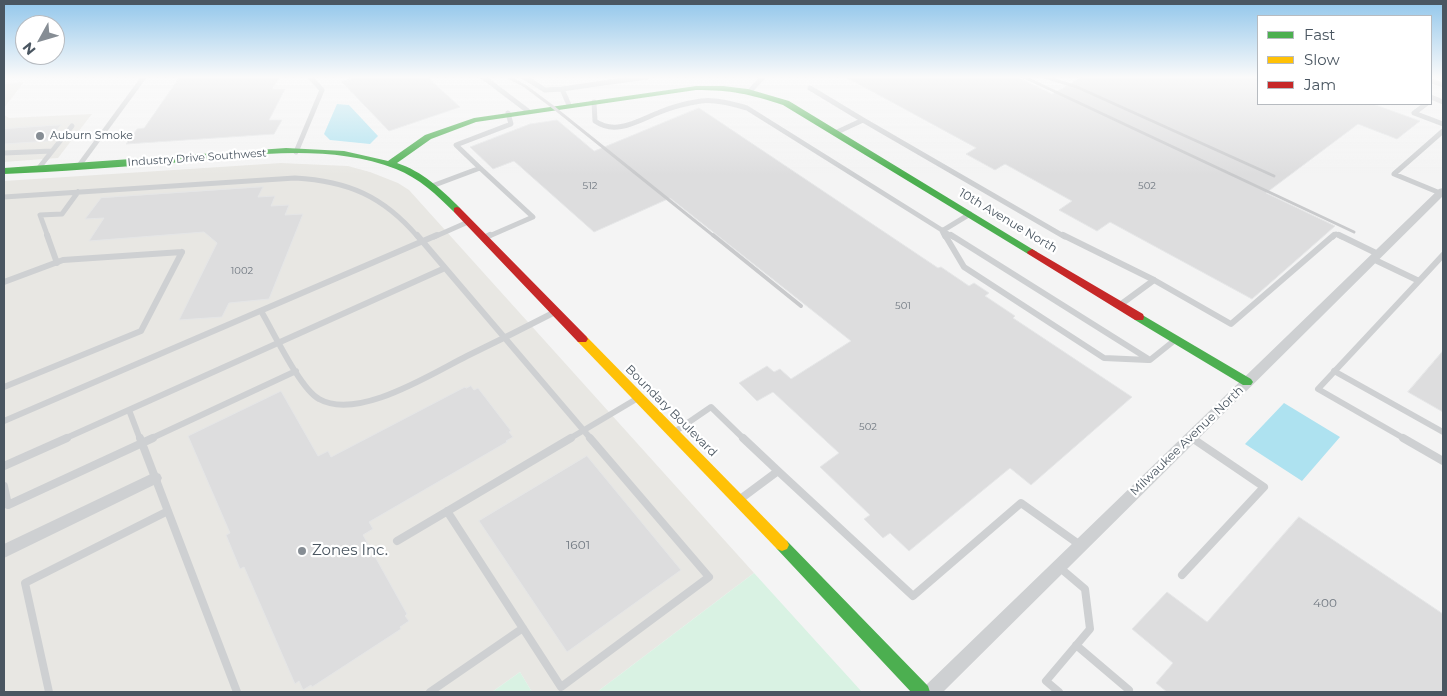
<!DOCTYPE html>
<style>
body{margin:0}
#map{position:relative;width:1447px;height:696px;overflow:hidden;background:#f4f4f4;font-family:Montserrat,sans-serif}
canvas{display:block}
.frame{position:absolute;inset:0;border:5px solid #4a5661;pointer-events:none}
.legend{position:absolute;left:1257px;top:15px;width:175px;height:90px;box-sizing:border-box;background:#fff;border:1px solid #b7bbc0;margin:0;padding:6px 9px;list-style:none;font-size:15px;color:#4a5661}
.legend li{display:flex;align-items:center;gap:10px;height:25px}
.legend b{width:25px;border:1px solid #b7bbc0}
.north{position:absolute;left:15px;top:15px;width:50px;height:50px;box-sizing:border-box;background:#fff;border:1px solid #b7bbc0;border-radius:50%;rotate:231deg;font-size:14px;font-weight:700;line-height:20px;text-align:center;color:#4a5661}
.north::after{content:'';display:block;margin:auto;width:18px;height:22px;background:#868d94;clip-path:polygon(50% 0,100% 100%,50% 72%,0 100%)}
</style>
<div id="map">
<canvas width="1447" height="696"></canvas>
<div class="frame"></div>
<ul class="legend">
<li><b style="height:6px;background:#4caf50"></b>Fast</li>
<li><b style="height:6px;background:#ffc107"></b>Slow</li>
<li><b style="height:6px;background:#c62828"></b>Jam</li>
</ul>
<div class="north">N</div>
</div>
<script>
const c = document.querySelector('canvas').getContext('2d');
c.lineJoin = 'round';
function fillPath(path, color) { c.fillStyle = color; c.fill(path, 'evenodd'); }
function strokePath(path, color, width, dash) { c.strokeStyle = color; c.lineWidth = width; c.lineCap = dash ? 'butt' : 'round'; c.setLineDash(dash || []); c.stroke(path); }
function drawText(font, color, halo, rows, align = 'center') {
  c.font = font + ' Montserrat,sans-serif'; c.lineWidth = 4.5; c.setLineDash([]); c.textBaseline = 'middle'; c.strokeStyle = halo; c.fillStyle = color; for (const [text, x, y, turn = 0] of rows) {
    c.save(); c.translate(x, y); c.rotate((+turn || 0) * Math.PI / 180); c.textAlign = isNaN(turn) ? turn : align; if (halo) c.strokeText(text, 0, 0); c.fillText(text, 0, 0); c.restore();
  }
}
const commercial = new Path2D(`
 M24 82 4 108V84Z
 M92 114 58 158 4 162V115L9 118Z
 M281 163 348 166 370 172 398 183 409 190 754 573 597 692H532L520 672 492 692H4V181Z`);
const green = new Path2D(`
 M754 573 862 692H597Z
 M520 672 532 692H492Z`);
const water = new Path2D(`
 M337 104 349 105 378 136 370 144 330 140 324 134Z
 M1284 403 1340 437 1302 481 1245 444Z`);
const building = new Path2D(`
 M180 77H279L272 89H285L269 120H282L274 134 126 144 137 129 144 128Z
 M357 77H427L460 107 389 131 342 82Z
 M846 77H1017L1052 94 1083 77H1258V104H1373L1420 121 1397 139 1358 124 1266 193 1335 226 1252 299 1110 222 1097 231 1059 210 1072 201 1005 164 995 170 966 154 976 148Z
 M699 108 938 268 941 267 969 286 974 283 989 293 985 296 1015 316 1013 318 1132 397 1031 485 1010 468 909 551 890 533 883 538 864 519 870 515 820 467 839 453 773 392 757 401 739 383 767 366 774 372 780 369 791 379 851 341 670 198 594 232 514 161 493 169 470 147 530 124 557 120 594 151Z
 M61 125 48 141 4 144V129Z
 M263 187 258 197 275 196 271 206 289 205 285 215 303 214 269 299 229 303 222 317 179 320 217 243 204 232 89 241 104 218 85 219 101 198Z
 M1443 351V412L1408 392Z
 M471 386 474 390 478 388 511 431 509 432 513 437 506 441 507 442 369 522 373 529 363 535 407 614 405 616 409 621 400 627 401 629 312 687 311 685 303 690 299 681 295 684 244 567 240 569 226 535 230 533 188 436 281 391 318 456 328 451 331 457 465 387 466 388Z
 M587 456 681 570 567 652 479 521Z
 M1299 517 1443 614V692H1167L1156 683 1173 663 1132 629 1167 592 1207 622Z`);
const laneFar2 = new Path2D(`
 M483 77 528 111
 M524 77 545 90 562 89
 M1431 81 1443 85
 M810 88 863 120 835 133
 M751 90 763 77
 M1431 97 1443 102
 M594 102 595 121C616 136 639 120 660 112 672 107 688 103 701 101 715 99 733 104 747 108L953 237
 M1426 104 1414 113 1443 124
 M569 105 562 89 646 77
 M863 120 1065 237
 M296 152 322 90 310 77
 M4 153 52 151
 M78 167 144 77
 M480 168 533 217 487 237
 M38 169 72 126
 M432 186 480 168 456 145 511 124 508 113
 M1440 193 1394 174 1443 131
 M4 197 295 178C348 181 383 196 418 237
 M48 237 40 215 62 214 78 192
 M434 237 468 222
 M945 237 942 231 970 214
 M1333 237 1336 234 1342 237`);
const laneFar1 = new Path2D(`
 M47 235 57 263
 M417 235 591 439
 M945 235 964 267 1104 358 1148 360
 M951 235 1150 360 1175 340
 M1063 235 1154 280 1231 324 1334 235
 M1339 235 1378 254
 M484 238 490 235
 M1373 259 1419 281 1443 255
 M4 282 63 260 182 252
 M1120 305 1154 280
 M261 311C273 331 300 389 319 399 358 421 431 374 467 356 496 342 526 327 555 312
 M1334 371 1443 432
 M4 387 141 331 182 252
 M129 410 140 439
 M4 421 437 235
 M673 433 711 407 744 439
 M1191 437 1194 439
 M64 439 445 268
 M150 439 296 371
 M569 439 638 398
 M1405 439 1318 389 1419 281`);
const lane = new Path2D(`
 M140 438 237 692
 M743 438 778 471
 M1403 438 1443 461
 M4 466 67 438
 M4 486 8 505 153 438
 M739 500 778 471 913 596 1021 503 1080 545
 M447 511 561 687 709 577 590 438
 M397 541 571 438
 M1059 567 1085 589 1090 629 1046 681 1059 692
 M1182 575 1264 487 1192 438
 M1076 645 1129 690
 M49 692 25 583 168 511
 M430 692 523 628`);
const street = new Path2D(`
 M1443 188V196L943 692H922L925 686 1439 189Z
 M155 472 160 474 162 478 160 482 4 558V544Z`);
const fast = new Path2D(`
 M696 86H723L748 89 789 101 1037 252 1036 254H1028L783 105C750 94 731 90 696 90L476 122 431 139 397 163C422 171 442 190 460 208V212H454C437 195 419 178 396 169 325 142 245 156 171 163 115 167 59 172 4 174V168L286 148 344 151 388 161 425 135 474 118Z
 M1139 313 1251 379 1253 382 1251 385H1243L1135 320 1134 317 1135 314Z
 M782 539 787 541 928 686 930 692H911L777 549 775 545 777 541Z`);
const slow = new Path2D(`
 M582 335 586 336 787 541 789 545 787 549 782 551 777 549 578 342 576 339 578 336Z`);
const jam = new Path2D(`
 M457 207 460 208 586 336 588 339 586 342H578L454 212V208Z
 M1032 249 1143 314 1144 317 1143 320H1135L1028 254 1027 252Z`);
const railFar1 = new Path2D(`
 M508 77 525 86 553 107 715 237
 M1024 77 1354 232
 M1045 77 1077 87 1274 176`);
const rail = new Path2D(`
 M713 235 801 306`);
const markers = [
 [40,136,5,"#868d94"],
 [302,551,5,"#868d94"]
];
const numberNames = [
 ["512",590,186],
 ["502",1147,186],
 ["1002",242,271],
 ["501",903,306],
 ["502",868,427]
];
const farPoinames = [
 ["Auburn Smoke",50,136]
];
const farStreetnames = [
 ["Industry Drive Southwest",197,158,-4]
];
const streetNames = [
 ["10th Avenue North",1008,221,31],
 ["Boundary Boulevard",671,411,45],
 ["Milwaukee Avenue North",1187,441,-44]
];
const nearNumbernames = [
 ["1601",578,545],
 ["400",1325,603]
];
const nearPoinames = [
 ["Zones Inc.",312,551]
];
fillPath(commercial, '#e8e7e3');
fillPath(green, '#d9f2e3');
fillPath(water, '#aee2f0');
fillPath(building, '#ddddde');
strokePath(building, '#e5e6e7', 1);
strokePath(laneFar2, '#ced0d2', 5);
strokePath(laneFar1, '#ced0d2', 6);
strokePath(lane, '#ced0d2', 8);
fillPath(street, '#ced0d2');
fillPath(fast, '#4caf50');
fillPath(slow, '#ffc107');
fillPath(jam, '#c62828');
strokePath(railFar1, '#c9cacc', 3);
strokePath(rail, '#c9cacc', 4);
const sky = c.createLinearGradient(0, 0, 0, 175);
sky.addColorStop(0, '#91c6eb');
sky.addColorStop(0.44, '#fafafa');
sky.addColorStop(1, '#fafafa00');
c.fillStyle = sky;
c.fillRect(0, 0, 1447, 175);
for (const [x, y, r, color] of markers) { const dot = new Path2D(); dot.arc(x, y, r, 0, 2 * Math.PI); c.fillStyle = color; c.fill(dot); strokePath(dot, '#fff', 2); }
drawText('10px', '#707881', null, numberNames);
drawText('11px', '#4a5661', '#fff', farPoinames, 'left');
drawText('11px', '#4a5661', '#fff', farStreetnames);
drawText('12px', '#4a5661', '#fff', streetNames);
drawText('12px', '#707881', null, nearNumbernames);
drawText('15px', '#4a5661', '#fff', nearPoinames, 'left');
</script>
